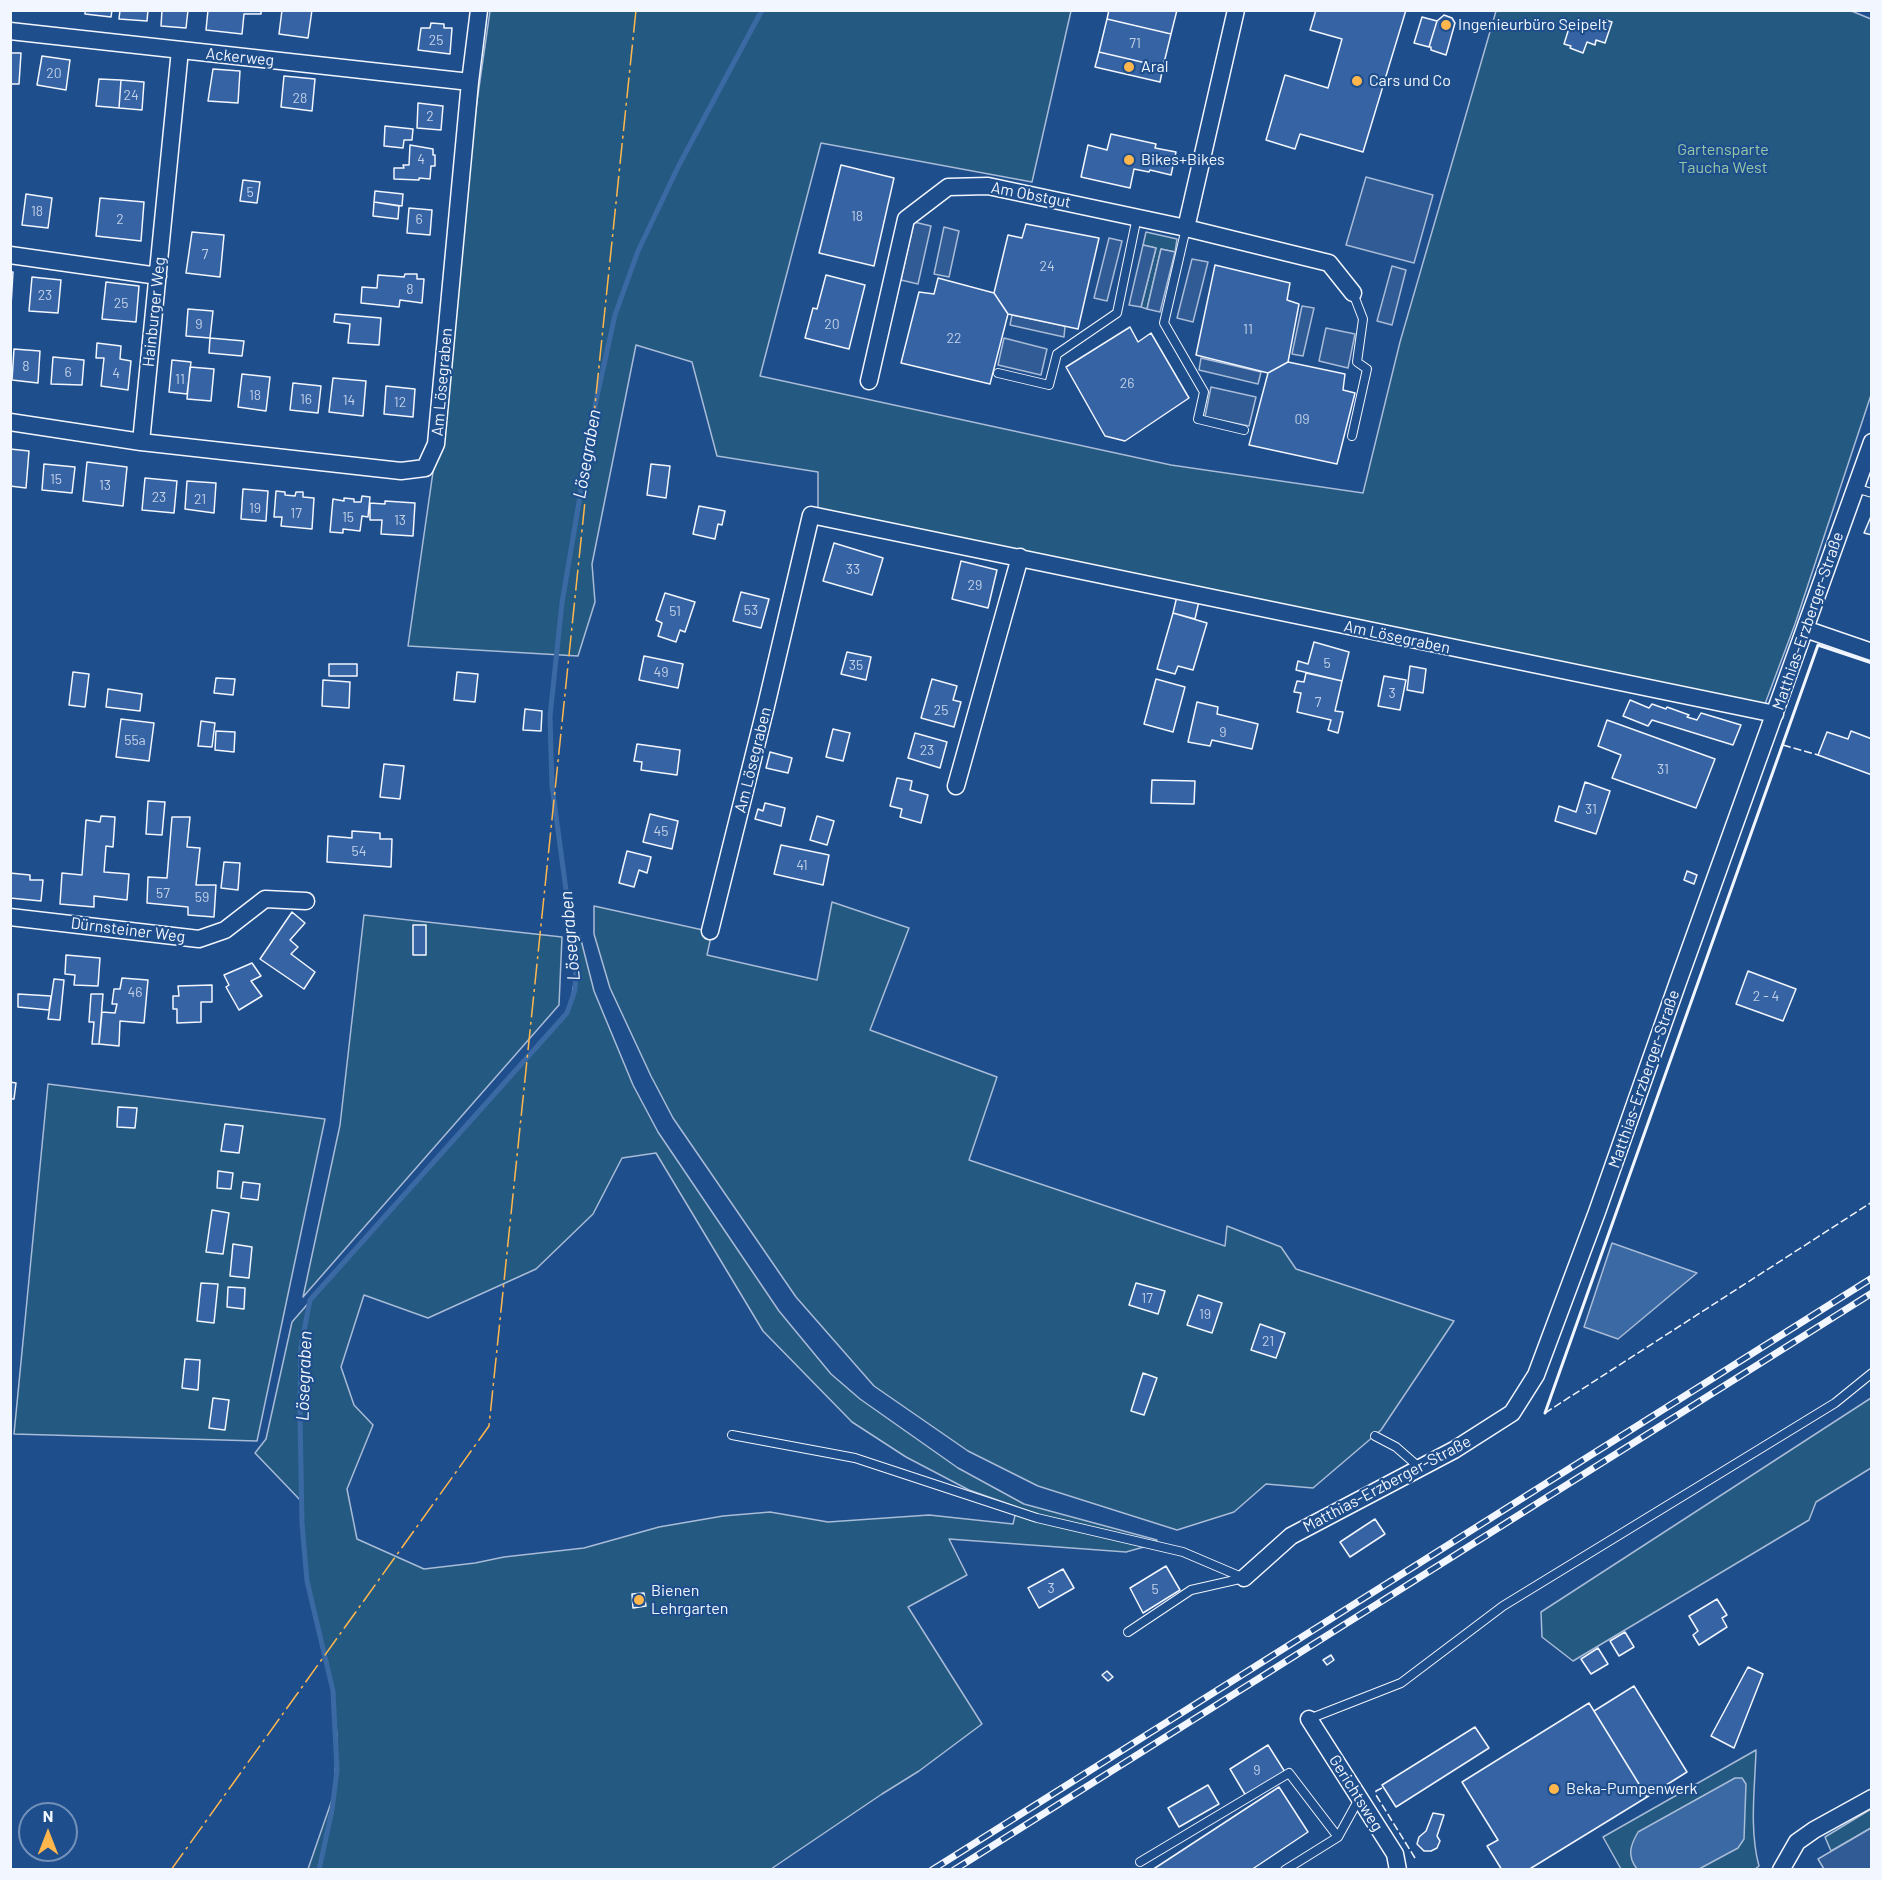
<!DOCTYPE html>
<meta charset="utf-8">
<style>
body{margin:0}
#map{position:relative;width:1882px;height:1880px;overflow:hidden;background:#1f4e8c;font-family:Barlow,sans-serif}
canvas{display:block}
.frame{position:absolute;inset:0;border:12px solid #f2f6ff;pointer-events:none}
.north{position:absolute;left:18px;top:1802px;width:60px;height:60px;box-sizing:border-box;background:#1f4e8c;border:2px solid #7391ba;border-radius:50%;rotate:0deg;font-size:16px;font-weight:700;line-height:24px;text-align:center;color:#f2f6ff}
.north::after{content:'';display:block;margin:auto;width:21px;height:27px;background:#ffb74d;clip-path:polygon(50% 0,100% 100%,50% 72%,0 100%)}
</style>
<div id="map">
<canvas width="1882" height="1880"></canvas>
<div class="frame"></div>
<div class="north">N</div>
</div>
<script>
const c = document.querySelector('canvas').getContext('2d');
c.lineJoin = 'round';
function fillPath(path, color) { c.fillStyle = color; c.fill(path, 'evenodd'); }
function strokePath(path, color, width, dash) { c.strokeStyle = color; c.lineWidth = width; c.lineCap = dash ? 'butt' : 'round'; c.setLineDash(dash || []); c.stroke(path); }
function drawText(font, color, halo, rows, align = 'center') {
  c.font = font + ' Barlow,sans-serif'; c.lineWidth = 4.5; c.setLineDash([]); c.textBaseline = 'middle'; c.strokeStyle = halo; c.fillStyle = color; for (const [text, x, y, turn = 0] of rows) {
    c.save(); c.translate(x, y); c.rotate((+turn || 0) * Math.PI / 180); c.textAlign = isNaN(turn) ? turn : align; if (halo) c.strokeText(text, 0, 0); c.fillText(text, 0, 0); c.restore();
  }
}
const green = new Path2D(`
 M1849 10 1871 19V395L1795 624 1762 712 818 521V472L717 456 692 362 636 345 592 564 595 602 578 656 408 646 435 458 453 269 490 11H1071L1032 182 821 143 760 376 1171 465 1363 493 1400 342 1496 11Z
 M1146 232 1177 239 1175 252 1161 249 1147 309 1141 307 1156 248 1143 245Z
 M832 902 909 928 870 1030 997 1077 969 1160 1225 1246 1227 1226 1281 1247 1296 1269 1454 1321 1381 1430 1313 1488 1266 1484 1234 1512 1177 1530 1038 1486 968 1451 874 1386 796 1297 673 1118 651 1076 610 988 594 934V906L712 932 707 955 817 980Z
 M364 915 562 937 559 1005 303 1297 340 1125Z
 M580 936 594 991 633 1085 658 1132 779 1311 831 1374 860 1399 958 1468 1024 1504 1157 1540 1151 1545 1126 1552 949 1539 967 1575 908 1607 982 1724 919 1771 882 1794 771 1869H308L334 1794 337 1736 332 1686 306 1573 302 1502 255 1453 266 1439 292 1322 384 1216 568 1013C575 983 578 968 574 937ZM656 1153 763 1331 852 1422 906 1457 969 1490 1017 1507 1013 1524 929 1515 828 1522 770 1512 723 1516 659 1527 584 1548 504 1557 475 1563 424 1569 357 1539 347 1489 373 1425 354 1405 341 1367 364 1295 428 1318 536 1269 593 1214 622 1158Z
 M48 1084 325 1119 257 1441 14 1434Z
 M1871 1398V1468L1816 1502 1809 1520 1573 1661 1542 1637 1541 1612Z
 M1756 1750C1755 1788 1749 1829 1759 1866L1754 1870 1621 1869 1603 1837Z
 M1871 1809V1828L1831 1851 1825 1837Z`);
const parking = new Path2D(`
 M1366 177 1433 195 1414 263 1346 245Z
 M914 222 931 226 918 284 901 280Z
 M944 227 959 231 949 277 934 274Z
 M1109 238 1122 241 1107 301 1094 298Z
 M1143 245 1156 248 1141 307 1129 305Z
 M1161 249 1175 252 1160 312 1147 309Z
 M1192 259 1208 262 1193 322 1177 318Z
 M1392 266 1406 270 1392 325 1377 321Z
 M1302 306 1314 308 1303 356 1292 354Z
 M1012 315 1065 326 1064 337 1010 325Z
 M1326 328 1355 334 1348 368 1319 361Z
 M1004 338 1047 349 1041 375 998 365Z
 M1201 358 1261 372 1258 384 1199 370Z
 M1211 387 1256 397 1249 426 1205 417Z
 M1871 1828V1869H1824L1818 1859Z`);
const water = new Path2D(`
 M1612 1243 1697 1273 1618 1339 1584 1327Z
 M1735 1778H1742L1746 1784 1744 1839 1738 1848 1699 1869H1637C1627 1856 1630 1846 1638 1832Z`);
const stream = new Path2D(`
 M319 1870 332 1810 337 1770 333 1691 307 1581 302 1524 300 1417 301 1346 310 1300 567 1013 575 990 576 964 552 786 550 716 562 603 596 401 615 315 638 251 679 165 762 10`);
const building = new Path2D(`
 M85 10H112L111 17 85 14Z
 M120 10H148L147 21 119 19Z
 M162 10H188L186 28 161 26Z
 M208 10H261V14H244L242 34 206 30Z
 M282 10H312L308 38 279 34Z
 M1109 10H1177L1171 34 1107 19Z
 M1316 10H1406L1363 152 1300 134 1295 149 1266 140 1285 75 1328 88 1342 39 1310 30Z
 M1444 15 1452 18 1455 23 1446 55 1431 50V47H1429L1437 21Z
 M1422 17 1437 21 1429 47 1414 43Z
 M1107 19 1171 34 1163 67 1099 52Z
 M1602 19 1612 22 1605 43 1596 40 1595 45 1587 42 1583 53 1570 48 1571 46 1564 44 1570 25 1578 27 1580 22 1599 27Z
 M431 23 444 24V28H452L450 54 418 50 421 28H430Z
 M1099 52 1163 67 1160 82 1095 67Z
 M10 53H21L19 84H10Z
 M42 56 70 60 66 90 37 85Z
 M213 69 240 71 238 103 208 101Z
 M284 76 315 79 312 111 281 107Z
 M99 79 121 80 119 108 96 106Z
 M121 80 144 82 142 110 119 108Z
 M418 103 443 106 441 130 417 128Z
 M385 126 413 129 412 140H404L403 148 384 146Z
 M1111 134 1156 144 1155 148 1176 152 1171 175 1150 170 1149 172 1134 169 1130 188 1081 177 1088 145 1107 150Z
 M410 145 433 149V155H435V166H431L430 179 419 178V180L394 179V168H404L403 165H409Z
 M841 165 894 178 874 266 819 253Z
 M243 180 260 182 257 203 240 201Z
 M375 191 403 194 402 206 374 202Z
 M26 194 52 198 48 228 22 225Z
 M100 198 144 202 141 241 96 236Z
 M374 202 399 206 398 219 373 216Z
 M409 208 432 210 430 235 407 233Z
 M1026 224 1099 238 1078 329 1008 314 994 293 1008 235 1022 238Z
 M192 232 224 235 220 277 186 273Z
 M1215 265 1290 283 1287 300 1299 304 1288 362 1268 373 1196 355Z
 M10 272H13L11 306H10Z
 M405 274H417V279H424L422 303 400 300 399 307 361 303 362 287 377 288 378 275 404 277Z
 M826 275 865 285 849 349 805 338 813 308 817 309Z
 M32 277 61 280 58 313 29 311Z
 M938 278 994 293 1008 314 990 384 901 363 919 292 934 294Z
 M106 282 139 286 136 322 102 319Z
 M188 309 213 311 210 338 186 336Z
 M335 314 381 318 379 345 348 343 350 324 334 322Z
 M1130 327 1138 342 1151 333 1189 398 1125 441 1105 436 1066 367Z
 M210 338 244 341 242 356 209 353Z
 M97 343 121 346 120 359 131 361 128 390 101 386 104 358H96Z
 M14 349 40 351 38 383 12 380Z
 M53 357 84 360 82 385 51 384Z
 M172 360 191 362 187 394 169 392Z
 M1288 362 1345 374 1343 390 1355 393 1337 464 1249 445 1268 373Z
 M190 367 214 369 211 401 187 399Z
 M242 374 270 377 266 411 238 407Z
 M333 378 366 381 363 416 329 412Z
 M293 383 321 386 318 413 290 410Z
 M386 386 415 389 413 417 384 414Z
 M10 449 29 451 26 488 10 486Z
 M87 462 127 467 123 506 83 501Z
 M44 464 75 467 72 493 42 490Z
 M651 464 670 466 666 498 647 495Z
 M145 478 177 481 174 513 142 510Z
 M187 481 216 483 214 513 185 509Z
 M243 489 268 491 266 521 241 519Z
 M276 491 285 492V495L295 496 296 492H303V497L314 498 312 529 281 526 282 517H274Z
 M362 496 370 497 368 517 362 516 360 531 343 529V533L330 532 333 499 344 501V498L354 499V502H361Z
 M385 501 415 503 413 536 381 534 382 520H370V503L385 504Z
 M699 506 725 511 722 525 718 524 715 539 693 534Z
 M1872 514V535L1864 533Z
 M834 543 883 558 872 595 823 581Z
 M961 561 997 570 988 608 952 599Z
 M741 592 769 599 761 628 733 621Z
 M665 593 695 602 685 632 680 630 676 642 658 636 662 623 656 620Z
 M1177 596 1199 601 1195 619 1173 613Z
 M1173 613 1207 623 1193 670 1178 666 1175 674 1157 669Z
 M1314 642 1349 652 1342 681 1296 670 1298 661 1308 664Z
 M847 652 871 657 866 680 841 674Z
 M644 656 683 664 678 688 639 680Z
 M329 664H357V676H329Z
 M1410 666 1426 669 1423 693 1407 690Z
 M73 672 89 674 85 707 69 705Z
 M457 672 478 674 475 702 454 700Z
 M1306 673 1342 681 1335 711 1343 712 1338 733 1328 730 1331 720 1297 712 1301 693 1294 692 1297 681 1304 682Z
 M1384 676 1406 680 1400 710 1378 706Z
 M216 678 235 679 233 695 214 693Z
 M932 679 957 686 953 700 961 702 954 727 921 718Z
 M1156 679 1185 687 1173 732 1144 724Z
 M323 680 350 682 349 708 322 706Z
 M108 689 142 694 140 711 106 707Z
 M1630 700 1649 708 1652 704 1666 709 1667 707 1689 715 1687 717 1697 720 1701 713 1741 725 1733 745 1652 720 1648 726 1623 716Z
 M1197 702 1218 707 1217 714 1258 724 1252 749 1212 740 1210 746 1188 742Z
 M525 709 542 711 541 731 523 730Z
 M121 719 154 723 149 761 116 757Z
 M1607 720 1715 759 1696 808 1612 778 1621 755 1598 746Z
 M201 721 215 723 212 747 198 746Z
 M833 729 850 733 843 761 826 757Z
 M216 731 235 732 234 752 215 750Z
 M1851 731 1872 739V775L1818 755 1827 732 1848 739Z
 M915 733 947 742 940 768 908 758Z
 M637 744 680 750 677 775 641 770 642 762 634 761Z
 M770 752 792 758 788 773 766 768Z
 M384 764 404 766 400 799 380 797Z
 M897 778 912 781 910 790 928 795 921 823 900 817 902 809 890 806Z
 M1152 780 1195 781 1194 804 1151 803Z
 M1585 782 1610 791 1596 834 1555 821 1559 806 1576 812Z
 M148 801 165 802 162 835 146 834Z
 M765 803 785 808 781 826 755 819 758 809 763 811Z
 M650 814 678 821 672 849 643 842Z
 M101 816 115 817 113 847 106 846 104 872 129 874 127 900 94 896V907L60 904 62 873 82 875 86 820 100 822Z
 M817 816 834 821 827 845 810 840Z
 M172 817H190L187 847 200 848 196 885H216L214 917 188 915V907L147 903 148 877 167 878Z
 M352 831 380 833V839H392L391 867 327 862 328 836 352 838Z
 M781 845 829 855 823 885 774 874Z
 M627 851 651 857 647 873 639 870 634 887 619 883Z
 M224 862 240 863 238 890 221 888Z
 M1687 871 1697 875 1694 884 1684 880Z
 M10 873 30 875V880H43L41 901 10 898Z
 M292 912 305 923 290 940 298 947 291 954 315 972 304 989 260 959Z
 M413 925H426V955H413Z
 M66 955 100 958 98 986 74 985 75 975 65 974Z
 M252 963 261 976 251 981 262 996 239 1010 226 987 229 985 224 975Z
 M1748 971 1796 989 1783 1021 1736 1004Z
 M122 978 148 980 144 1023 120 1021 119 1046 99 1044 102 1012 115 1013 117 1004H112L114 989H120Z
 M54 979 64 980 60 1020 48 1019Z
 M212 985V1002H201V1022L177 1023V1009H173V996H179L178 986Z
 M18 994 51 996 49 1010 18 1007Z
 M91 994H103L99 1044H92L94 1022H89Z
 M10 1082 16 1083 14 1099H10Z
 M118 1107 137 1108 135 1128 117 1127Z
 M225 1124 243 1126 239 1153 221 1151Z
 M218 1171 233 1173 231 1189 217 1188Z
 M243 1182 260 1184 258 1200 241 1198Z
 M212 1210 229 1213 223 1254 206 1252Z
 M233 1244 252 1247 249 1278 230 1276Z
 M201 1283 218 1284 214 1323 197 1321Z
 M1136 1283 1165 1291 1158 1314 1129 1305Z
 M228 1287 245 1288 244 1309 227 1307Z
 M1198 1295 1222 1303 1212 1333 1187 1325Z
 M1260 1324 1285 1333 1276 1358 1251 1350Z
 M185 1359 200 1360 198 1390 182 1388Z
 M1143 1373 1157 1378 1144 1415 1131 1411Z
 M213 1398 229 1400 225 1430 209 1428Z
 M1375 1519 1385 1534 1350 1557 1340 1542Z
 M1166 1566 1180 1590 1143 1613 1130 1588Z
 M1063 1569 1074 1588 1039 1608 1028 1588Z
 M644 1593 646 1606 633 1608 632 1594Z
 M1717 1599 1727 1615 1722 1618 1727 1627 1699 1645 1693 1635 1698 1631 1689 1616Z
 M1625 1632 1634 1647 1619 1656 1610 1641Z
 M1598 1648 1608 1664 1591 1674 1581 1659Z
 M1331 1655 1334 1660 1327 1665 1323 1660Z
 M1748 1667 1763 1674 1734 1748 1711 1736Z
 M1107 1671 1113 1677 1108 1681 1102 1675Z
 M1634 1686 1687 1772 1647 1797 1594 1711Z
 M1589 1703 1647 1797 1528 1870H1502L1487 1846 1498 1840 1462 1782Z
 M1475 1727 1489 1748 1396 1807 1382 1785Z
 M1268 1745 1285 1772 1246 1796 1230 1769Z
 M1208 1785 1219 1804 1179 1827 1168 1808Z
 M1279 1787 1308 1832 1251 1870H1152Z
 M1433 1813 1444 1815 1437 1836 1440 1841 1437 1848 1431 1851H1424L1417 1844 1419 1837 1426 1831Z`);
const service = new Path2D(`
 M1186 228 1164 323 1204 392 1198 419 1244 430
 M998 373 1049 385 1057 354 1117 313 1137 217
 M1352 436 1367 369 1357 362 1363 319 1353 293
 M1855 488 1872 493
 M732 1435 855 1458 1037 1518 1183 1552 1244 1578
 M1375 1436 1396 1447 1420 1468
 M1128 1632 1191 1590 1244 1578
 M1309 1719 1401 1683 1503 1606 1835 1403 1872 1373
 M1140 1862 1289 1773 1338 1837
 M1285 1870 1338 1837 1359 1799`);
const minor = new Path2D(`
 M10 31 470 82
 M1186 228 1236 10
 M10 255 158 276
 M869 381 906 219 948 187 988 186 1186 228 1329 263 1353 293
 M10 422 141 442 180 50
 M141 442 401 471 425 468 436 444 470 82 479 10
 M1805 629 1872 652
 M956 786 1020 557
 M10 917 199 939 225 930 265 899 306 901
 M710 931 766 706 811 515 1775 714
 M1244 1578 1291 1536 1454 1450 1512 1413 1536 1375 1597 1212 1678 982 1872 442
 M1309 1719 1395 1854 1398 1870
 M1781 1870 1797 1842 1814 1830 1872 1798`);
const rail = new Path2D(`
 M932 1870 1872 1278
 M954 1870 1872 1293`);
const fence = new Path2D(`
 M1783 745 1818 755
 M1545 1413 1872 1202
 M1382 1788 1376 1791V1795L1415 1858`);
const wall = new Path2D(`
 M1545 1413 1818 645 1872 663`);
const power = new Path2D(`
 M171 1870 489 1426 636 10`);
const markers = [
 [1446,25,6,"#ffb74d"],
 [1129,67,6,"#ffb74d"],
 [1357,81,6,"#ffb74d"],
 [1129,160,6,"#ffb74d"],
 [639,1600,6,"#ffb74d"],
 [1554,1789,6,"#ffb74d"]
];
const numberNames = [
 ["25",436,40],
 ["71",1135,43],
 ["20",54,73],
 ["24",131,95],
 ["28",300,98],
 ["2",430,116],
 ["4",421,159],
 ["5",250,192],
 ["18",37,211],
 ["18",857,216],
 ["2",120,219],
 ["6",419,219],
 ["7",205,254],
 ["24",1047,266],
 ["8",410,289],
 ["23",45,295],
 ["25",121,303],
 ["9",199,324],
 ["20",832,324],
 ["11",1248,329],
 ["22",954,338],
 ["8",26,366],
 ["6",68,372],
 ["4",116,373],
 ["11",180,379],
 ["26",1127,383],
 ["18",255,395],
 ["16",306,399],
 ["14",349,400],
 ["12",400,402],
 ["09",1302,419],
 ["15",56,479],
 ["13",105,485],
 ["23",159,497],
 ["21",200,499],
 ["19",255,508],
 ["17",296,513],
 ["15",348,517],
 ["13",400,520],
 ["33",853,569],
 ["29",975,585],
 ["53",751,610],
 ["51",675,611],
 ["5",1327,663],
 ["35",856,665],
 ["49",661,672],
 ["3",1392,693],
 ["7",1318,702],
 ["25",941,710],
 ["9",1223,732],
 ["55a",135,740],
 ["23",927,750],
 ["31",1663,769],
 ["31",1591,809],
 ["45",661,831],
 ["54",359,851],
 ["41",802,865],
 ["57",163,893],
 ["59",202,897],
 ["46",135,992],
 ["2 - 4",1766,996],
 ["17",1147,1298],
 ["19",1205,1314],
 ["21",1268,1341],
 ["3",1051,1588],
 ["5",1155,1589],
 ["9",1257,1770]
];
const poiNames = [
 ["Ingenieurbüro Seipelt",1458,25],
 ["Aral",1141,67],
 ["Cars und Co",1369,81],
 ["Bikes+Bikes",1141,160],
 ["Bienen",651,1591],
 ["Lehrgarten",651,1609],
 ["Beka-Pumpenwerk",1566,1789]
];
const streetNames = [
 ["Ackerweg",240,57,6],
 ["Am Obstgut",1031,195,11],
 ["Hainburger Weg",154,312,-84],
 ["Am Lösegraben",442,382,-85],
 ["Matthias-Erzberger-Straße",1808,621,-71],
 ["Am Lösegraben",1397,637,12],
 ["Am Lösegraben",753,760,-76],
 ["Dürnsteiner Weg",128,930,7],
 ["Matthias-Erzberger-Straße",1644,1079,-71],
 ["Matthias-Erzberger-Straße",1387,1484,-28],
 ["Gerichtsweg",1356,1793,58]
];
const parkNames = [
 ["Gartensparte",1723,150],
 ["Taucha West",1723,168]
];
const waterNames = [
 ["Lösegraben",587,454,-80],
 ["Lösegraben",570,936,-95],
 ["Lösegraben",304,1376,-88]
];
fillPath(green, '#245a82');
strokePath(green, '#a8bbd7', 1.5);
fillPath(parking, '#305b95');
strokePath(parking, '#a8bbd7', 1.5);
fillPath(water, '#3b69a3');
strokePath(water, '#a8bbd7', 1.5);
strokePath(stream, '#3b69a3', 5);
fillPath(building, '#3563a3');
strokePath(building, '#f2f6ff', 1.5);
strokePath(service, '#f2f6ff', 10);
strokePath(minor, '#f2f6ff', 19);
strokePath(service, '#1f4e8c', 8);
strokePath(minor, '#1f4e8c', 16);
strokePath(rail, '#f2f6ff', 7);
strokePath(rail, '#1f4e8c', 4.5, [14]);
strokePath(fence, '#f2f6ff', 1.5, [8, 3]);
strokePath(wall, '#f2f6ff', 3);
strokePath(power, '#ffb74d', 1.5, [21, 4.5, 3, 4.5]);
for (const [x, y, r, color] of markers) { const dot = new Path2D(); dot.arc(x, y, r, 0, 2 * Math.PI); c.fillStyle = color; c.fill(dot); strokePath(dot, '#1f4e8c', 2); }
drawText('14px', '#c3d1e8', null, numberNames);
drawText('16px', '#f2f6ff', '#1f4e8c', poiNames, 'left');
drawText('16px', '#f2f6ff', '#1f4e8c', streetNames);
drawText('16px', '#97c8a6', '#1f4e8c', parkNames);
drawText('italic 18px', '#f2f6ff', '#1f4e8c', waterNames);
</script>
